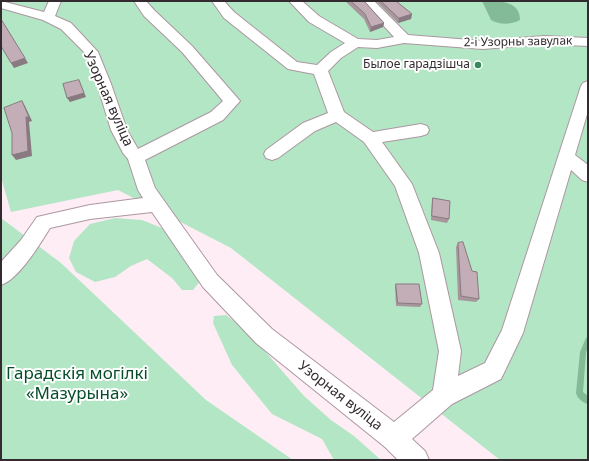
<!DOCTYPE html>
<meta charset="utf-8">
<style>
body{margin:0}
#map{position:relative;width:589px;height:461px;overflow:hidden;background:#feedf5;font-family:"Noto Sans",sans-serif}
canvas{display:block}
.frame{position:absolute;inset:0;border:2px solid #332b2f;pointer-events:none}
</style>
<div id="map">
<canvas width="589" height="461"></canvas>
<div class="frame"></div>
</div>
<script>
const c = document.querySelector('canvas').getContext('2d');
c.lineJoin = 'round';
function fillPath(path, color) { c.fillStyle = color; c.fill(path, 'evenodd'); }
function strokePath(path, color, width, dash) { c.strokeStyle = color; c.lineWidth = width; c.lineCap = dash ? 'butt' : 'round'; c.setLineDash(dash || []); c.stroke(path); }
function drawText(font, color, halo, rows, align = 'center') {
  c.font = font + ' "Noto Sans",sans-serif'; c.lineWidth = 4; c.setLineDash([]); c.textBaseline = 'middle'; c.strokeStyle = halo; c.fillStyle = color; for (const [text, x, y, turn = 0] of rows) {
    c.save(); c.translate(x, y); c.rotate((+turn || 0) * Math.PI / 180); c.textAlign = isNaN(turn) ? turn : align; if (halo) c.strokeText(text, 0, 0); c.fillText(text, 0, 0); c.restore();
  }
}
const green = new Path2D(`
 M1 1H588V460H500L231 248 118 190 11 212 1 177Z
 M1 218 61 263 206 400 293 460H1Z
 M115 218 142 220 167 230 201 280 193 290H182L172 278 147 259 131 266 115 277 95 282 76 272 69 258 74 241 90 224Z
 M226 315 250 334 304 396 331 420 354 436 381 460H334L322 439 272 414 232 365 213 323 214 316Z`);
const water = new Path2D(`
 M482 1C498 1 520 0 520 20 510 25 500 25 491 20Z`);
const stream = new Path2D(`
 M588 337V348L586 352 583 392 588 396V404C583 403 577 398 576 393L580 352 586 338Z`);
const minor = new Path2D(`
 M1 1 44 12 49 1H61L55 16 71 23 98 52 111 84 127 130 138 149 211 112 223 101 182 52 144 16 134 1H146L154 10 192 46 240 101 223 120 145 160 155 188 217 275 272 329 394 422 433 390 439 351 419 253 395 186 364 142 336 122 315 131 278 158 272 160 266 158 264 154 266 150 303 123 328 113 314 74 288 69 224 18 212 1H224L234 12 297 62 317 65 331 52 345 43 309 22 289 1H302L319 16 358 39 377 40 394 37 361 1H374L408 35 483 41 544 36 588 38V46L544 44 483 49 404 43 377 48 358 47 341 58 328 71 344 112 373 132 421 124 427 126 429 130 427 134 421 136 382 142 412 184 439 253 461 351 458 376 485 363 502 330 581 86 583 83 588 81V111L575 155 588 165V182L582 180 571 170 523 333 501 379 452 404 412 439 425 451 429 460H398L385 447 256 343 203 287 152 212 90 219 50 228C40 244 19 279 1 285V262L21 240 37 217 90 205 143 198 138 190 128 159 123 153 111 130 97 84 85 53 61 29 43 20 1 8Z`);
const wall = new Path2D(`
 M345 1H364L384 23 383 27 370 32 364 19Z
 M376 1H396L412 14 411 19 398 23Z
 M433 198 449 219 447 223 431 220 432 202Z
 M458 243 479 299 476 302 458 300 456 247Z
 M396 284 422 304 420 307 396 306 395 287Z`);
const shadedWall = new Path2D(`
 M412 14 411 19 398 23 399 18Z
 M384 23 383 27 370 32 371 27Z
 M25 58 28 63 14 68 11 63Z
 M79 80 86 97 70 102 67 98Z
 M22 101 25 106 32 121 29 122 32 156 16 160 12 155Z`);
const building = new Path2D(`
 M351 1H364L384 23 371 27 365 14Z
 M381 1H396L412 14 399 18Z
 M1 19 25 58 11 63 1 46Z
 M79 80 84 93 67 98 63 84Z
 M22 101 29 117H26L28 151 12 155V133L4 108Z
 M433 198 450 201 449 219 432 216Z
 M463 242 472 271 477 272 479 299 461 296 458 243Z
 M396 284H419L422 304 398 303Z`);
const markers = [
 [478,65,4,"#35895c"]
];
const farStreetnames = [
 ["2-і Узорны завулак",518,42,-1]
];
const farPoinames = [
 ["Былое гарадзішча",470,65]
];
const streetNames = [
 ["Узорная вуліца",108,99,66],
 ["Узорная вуліца",340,396,38]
];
const nearParknames = [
 ["Гарадскія могілкі",77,374],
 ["«Мазурына»",77,394]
];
fillPath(green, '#b3e6c5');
fillPath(water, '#83ba97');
fillPath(stream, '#83ba97');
strokePath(minor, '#ac97a1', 2);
fillPath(minor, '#fff');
fillPath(wall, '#a8969d');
fillPath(shadedWall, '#887a80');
fillPath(building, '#c3aeb7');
strokePath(building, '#887a80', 1);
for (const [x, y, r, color] of markers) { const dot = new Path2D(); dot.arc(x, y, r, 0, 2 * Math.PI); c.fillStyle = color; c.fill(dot); strokePath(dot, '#fff', 1.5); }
drawText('12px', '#332b2f', '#fff', farStreetnames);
drawText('12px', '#332b2f', '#fff', farPoinames, 'right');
drawText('14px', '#332b2f', '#fff', streetNames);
drawText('17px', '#064d2c', '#fff', nearParknames);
</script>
